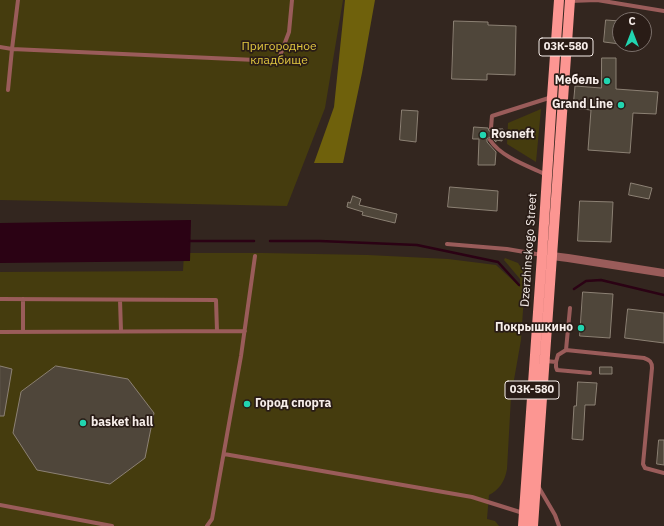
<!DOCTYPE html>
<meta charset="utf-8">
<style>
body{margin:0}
#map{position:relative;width:664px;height:526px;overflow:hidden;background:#33261f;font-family:"IBM Plex Sans",sans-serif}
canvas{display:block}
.north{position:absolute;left:612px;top:12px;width:40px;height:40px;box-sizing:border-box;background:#291c16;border:1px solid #7b706b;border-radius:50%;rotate:0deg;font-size:11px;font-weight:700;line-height:16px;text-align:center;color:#f7eeea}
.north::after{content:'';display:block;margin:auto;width:14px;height:18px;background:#21d5b0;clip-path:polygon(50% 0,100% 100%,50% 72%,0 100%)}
</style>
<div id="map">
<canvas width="664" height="526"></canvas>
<div class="north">С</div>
</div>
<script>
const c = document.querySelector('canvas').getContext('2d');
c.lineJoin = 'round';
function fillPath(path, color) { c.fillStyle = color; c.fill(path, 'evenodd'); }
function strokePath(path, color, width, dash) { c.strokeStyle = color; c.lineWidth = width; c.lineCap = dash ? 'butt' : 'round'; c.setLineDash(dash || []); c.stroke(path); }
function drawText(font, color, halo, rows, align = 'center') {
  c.font = font + ' "IBM Plex Sans",sans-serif'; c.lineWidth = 3.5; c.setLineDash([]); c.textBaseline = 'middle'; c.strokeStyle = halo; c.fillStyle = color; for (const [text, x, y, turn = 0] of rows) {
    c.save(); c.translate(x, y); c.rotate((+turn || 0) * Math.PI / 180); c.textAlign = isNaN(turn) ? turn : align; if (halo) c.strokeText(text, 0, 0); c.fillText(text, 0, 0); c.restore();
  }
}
const green = new Path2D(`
 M0 0H343L325 108 287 206 0 200Z
 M541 109 536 162 507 144 508 123Z
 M184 253H263L368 255 448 259 496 265 520 287V279L504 260 505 258 518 263 522 269 525 281 521 340 511 397 507 469C505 481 499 490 489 495L487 519 495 521 499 526H0V272L183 271Z`);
const forest = new Path2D(`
 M345 0H375L362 73 343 163H314L334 107Z`);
const water = new Path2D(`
 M191 220 190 261 0 263V223Z`);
const stream = new Path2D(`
 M190 241H254
 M270 241H320L417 245 498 262 519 285
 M574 289 586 281 601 280 664 295`);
const building = new Path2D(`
 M606 20 620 21V44L604 42Z
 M454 21 488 22V25L516 26 515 75 487 74V80L452 79Z
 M602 58H616V89L658 92 656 114 633 113 630 153 588 150 591 110 573 108 575 86 601 88Z
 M402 110 418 111 416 142 400 140Z
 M474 127 488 128 489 131H491L494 130V129H503L502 141 496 140V142L492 138 490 137 487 139V142L496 152 495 165H478L479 139H473Z
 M631 183 652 188 649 199 629 195Z
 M450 187 498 191 497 211 448 207Z
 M353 196 361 199 359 205 397 214 395 223 362 215 363 212 347 207 348 202 350 203Z
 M580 201 613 202 611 242 578 241Z
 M583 292 613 294 610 338 580 336Z
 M628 309 664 313V343L625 338Z
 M0 366 12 369 4 416H0Z
 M56 366 128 379 154 413 145 458 110 484 37 470 13 433 21 392Z
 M600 367H612V374H600Z
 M578 382 597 383 595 405H585L583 440 572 439 574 406H576Z
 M659 440H664V465L657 464Z`);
const lane = new Path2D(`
 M18 0 12 49 278 61 289 32 292 0
 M597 0 664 11
 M570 1 597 0
 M0 47 12 49 8 90
 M491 128 492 116 552 97
 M490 140C501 157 528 166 547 175
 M447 244 507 249 542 255
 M0 299 216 300 217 331
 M120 300 121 331
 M0 332 245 331
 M23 332V299
 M566 350 570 308
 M546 361 556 362 558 355 566 350 644 358C650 360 652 362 652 368L643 464 645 468 664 473
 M556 362V367L557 370 590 373
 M224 454 472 497 523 513
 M538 486 555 515 559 526
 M0 505 112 526
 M207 526 212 519 241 356 255 256`);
const street = new Path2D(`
 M552 256 568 258 664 273`);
const primary = new Path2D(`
 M523 526 542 255 552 97 559 0
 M533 526 570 0`);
const markers = [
 [607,81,4,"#21d5b0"],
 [621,105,4,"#21d5b0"],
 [483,135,4,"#21d5b0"],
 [581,328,4,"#21d5b0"],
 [247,404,4,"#21d5b0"],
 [83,423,4,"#21d5b0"]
];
const shields = [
 [566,47,54],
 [532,390,54]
];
const shieldNames = [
 ["03К-580",566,47],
 ["03К-580",532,390]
];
const parkNames = [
 ["Пригородное",279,47],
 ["кладбище",279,61]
];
const poiNames = [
 ["Мебель",599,81],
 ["Grand Line",613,105],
 ["Rosneft",491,135,"left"],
 ["Покрышкино",573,328],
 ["Город спорта",255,404,"left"],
 ["basket hall",91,423,"left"]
];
const streetNames = [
 ["Dzerzhinskogo Street",529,250,-86]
];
fillPath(green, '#453c0e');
fillPath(forest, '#6f610c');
fillPath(water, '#2b0214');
strokePath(stream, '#2b0214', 2.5);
fillPath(building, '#4f463a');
strokePath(building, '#8c8174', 1);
strokePath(lane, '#9a5c5a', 4);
strokePath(street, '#9a5c5a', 8);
strokePath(primary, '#fc9692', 10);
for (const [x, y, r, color] of markers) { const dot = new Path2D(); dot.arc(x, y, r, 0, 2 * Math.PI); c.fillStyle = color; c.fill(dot); strokePath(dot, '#291c16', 1.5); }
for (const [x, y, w] of shields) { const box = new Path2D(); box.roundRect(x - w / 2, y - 9, w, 18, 3); c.fillStyle = '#291c16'; c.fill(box); strokePath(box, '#f7eeea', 1); }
drawText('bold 11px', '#f7eeea', null, shieldNames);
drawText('12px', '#e2c840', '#291c16', parkNames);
drawText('bold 12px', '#f7eeea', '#291c16', poiNames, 'right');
drawText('12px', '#f7eeea', '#291c16', streetNames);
</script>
